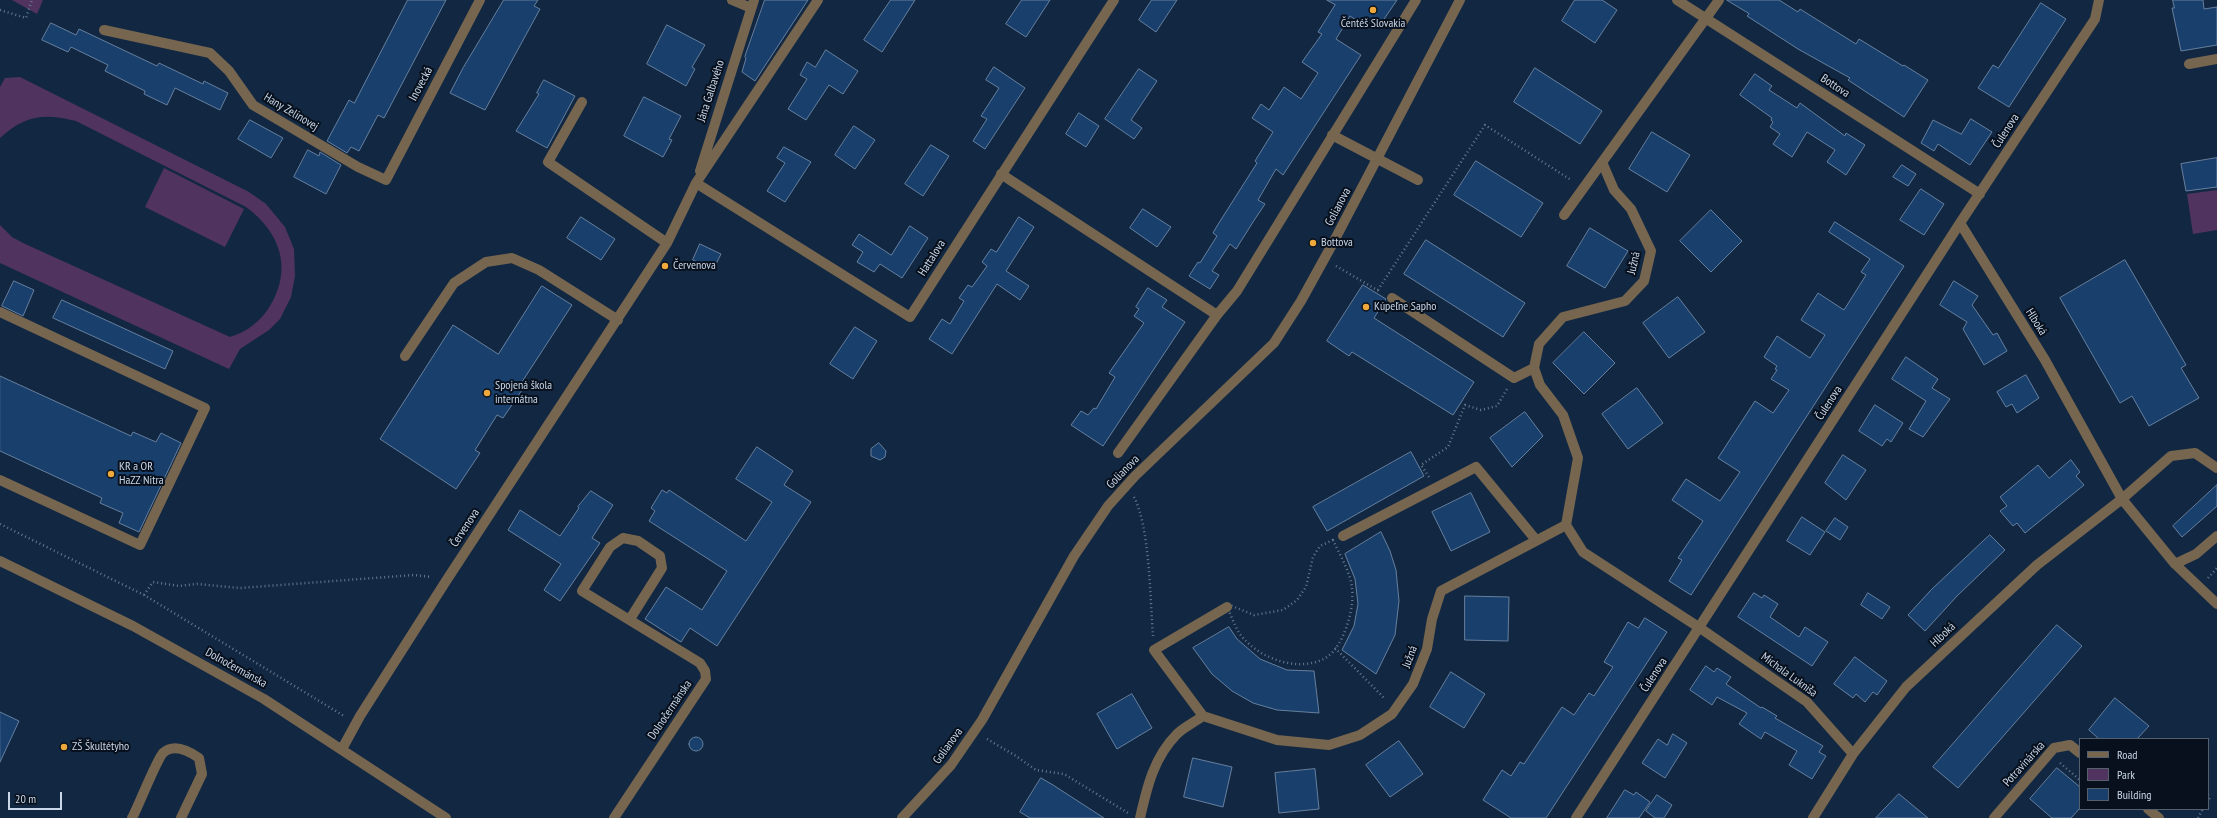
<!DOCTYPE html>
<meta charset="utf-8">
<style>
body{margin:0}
#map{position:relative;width:2217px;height:818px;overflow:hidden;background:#122842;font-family:"PT Sans Narrow",sans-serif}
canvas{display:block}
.legend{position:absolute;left:2079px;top:738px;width:130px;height:72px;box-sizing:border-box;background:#07101c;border:1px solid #55606e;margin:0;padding:5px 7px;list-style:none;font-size:12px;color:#cad7e8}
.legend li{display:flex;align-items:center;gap:8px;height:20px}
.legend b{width:20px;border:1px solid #55606e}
.scale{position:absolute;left:8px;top:792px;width:54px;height:18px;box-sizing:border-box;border:2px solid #cad7e8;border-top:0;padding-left:5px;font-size:12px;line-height:14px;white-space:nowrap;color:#cad7e8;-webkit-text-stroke:3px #07101c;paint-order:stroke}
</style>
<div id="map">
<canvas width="2217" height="818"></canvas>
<ul class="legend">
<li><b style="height:5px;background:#76654f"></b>Road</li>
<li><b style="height:11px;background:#50335f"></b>Park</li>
<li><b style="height:11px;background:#19406d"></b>Building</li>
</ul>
<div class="scale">20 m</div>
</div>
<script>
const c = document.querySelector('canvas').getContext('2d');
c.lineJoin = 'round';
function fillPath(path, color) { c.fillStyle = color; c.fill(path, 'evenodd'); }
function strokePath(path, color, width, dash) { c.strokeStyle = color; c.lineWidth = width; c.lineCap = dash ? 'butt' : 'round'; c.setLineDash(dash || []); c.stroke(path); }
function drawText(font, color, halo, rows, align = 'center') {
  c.font = font + ' "PT Sans Narrow",sans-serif'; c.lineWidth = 4; c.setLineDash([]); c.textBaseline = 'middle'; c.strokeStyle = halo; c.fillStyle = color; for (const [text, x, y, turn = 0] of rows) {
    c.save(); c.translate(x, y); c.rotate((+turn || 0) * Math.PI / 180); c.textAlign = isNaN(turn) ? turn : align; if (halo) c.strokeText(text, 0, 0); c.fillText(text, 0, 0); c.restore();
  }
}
const green = new Path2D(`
 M12 0H43L37 14Z
 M20 77 249 192 266 204 285 227 294 249 295 276 291 297 280 319 269 330 240 349 229 369 0 263V225L12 237 23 243 230 337C247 332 261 321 270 306 293 268 280 232 246 207L76 121C44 113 25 115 0 138V87L5 78Z
 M164 168 244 209 225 247 145 207Z
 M2217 190V230L2193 234 2187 194Z`);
const building = new Path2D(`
 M408 0H446L384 118 378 115 359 151 351 147 347 153 327 141 349 100 354 103Z
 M504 0H538L534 6 540 9 485 110 450 93 463 68Z
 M765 0H808L755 81 742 72 746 58 745 57Z
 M891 0H915L882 52 864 40Z
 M1022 0H1050L1026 37 1006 24Z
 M1152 0H1177L1156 32 1139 20Z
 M1327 0H1397L1378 28 1368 21 1365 26 1350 16 1336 39 1361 55 1283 175 1276 169 1258 200 1265 204 1253 222 1236 249 1230 244 1212 271 1219 275 1210 289 1189 276 1198 262 1200 263 1217 236 1213 233 1217 226 1257 163 1255 161 1273 132 1252 118 1261 104 1269 110 1284 87 1301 99 1318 73 1302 62 1322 34 1318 32 1335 5Z
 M1575 0H1602L1617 10 1595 43 1562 21Z
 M1727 0H1779L1798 12 1800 9 1856 44 1859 39 1903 66 1904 65 1928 80 1904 117 1848 80 1850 78 1798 49 1747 16 1749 14Z
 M2173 0H2203L2204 9 2217 7V45L2181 51 2172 8H2174Z
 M2041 3 2066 19 2009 107 1978 88 1993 65 1998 68Z
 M51 23 76 35 79 29 157 66 159 63 203 84 204 81 228 93 220 110 175 88 167 105 144 94 145 91 105 71 108 65 71 47 68 52 42 40Z
 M667 25 705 45 692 67 695 69 686 86 647 64Z
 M826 50 858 71 843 94 829 85 806 120 788 109 807 79 800 75 807 62 815 67Z
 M994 67 1025 88 985 149 973 141 987 119 981 116 999 88 986 80Z
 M1535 68 1602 111 1580 144 1514 102Z
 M1139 69 1157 81 1131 120 1142 128 1134 139 1105 119Z
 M1755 74 1772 86 1769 90 1797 108 1800 103 1845 136 1846 133 1865 145 1846 175 1827 162 1835 150 1807 132 1792 157 1773 144 1780 134 1770 127 1773 122 1771 120 1772 118 1740 95Z
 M544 80 575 96 547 148 516 131 539 94 537 93Z
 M644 97 681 116 669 139 672 140 663 157 624 136Z
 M1079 113 1099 126 1086 147 1066 134Z
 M1971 119 1992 132 1970 165 1938 144 1934 151 1921 143 1933 120 1961 134Z
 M250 120 283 138 271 158 238 139Z
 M854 126 875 140 855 169 835 155Z
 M1652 132 1690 155 1667 192 1629 169Z
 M931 145 949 156 923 196 905 184Z
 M784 147 811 162 785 202 767 191 785 163 777 158Z
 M308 150 319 156 320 152 341 165 326 194 294 177Z
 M2217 158V187L2186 191 2181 164Z
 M1476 161 1543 203 1521 237 1454 195Z
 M1902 165 1916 174 1908 186 1893 177Z
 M1921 189 1944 204 1924 235 1900 220Z
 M1143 209 1171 227 1157 247 1130 228Z
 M1711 210 1742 241 1711 272 1680 241Z
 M581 217 615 239 601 260 567 238Z
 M1019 217 1034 227 1006 271 1029 286 1020 300 997 284 952 354 929 339 942 319 950 324 964 301 959 298 968 285 972 287 987 266 982 262 991 249 996 252Z
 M1835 222 1904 266 1691 595 1669 581 1682 560 1678 558 1703 521 1672 500 1686 479 1720 501 1740 472 1718 458 1755 401 1773 413 1789 390 1771 379 1777 370 1775 369 1777 366 1764 357 1777 336 1810 358 1825 335 1801 320 1818 293 1844 310 1866 275 1861 272 1870 259 1829 232Z
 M910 226 928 238 902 278 880 264 874 272 857 262 863 252 852 245 859 234 891 255Z
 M1590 228 1628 251 1605 288 1567 266Z
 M1426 240 1525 303 1503 337 1404 274Z
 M700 244 721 254 713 270 693 260Z
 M2125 260 2186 365 2181 368 2199 398 2149 426 2132 396 2120 403 2060 298Z
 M14 281 34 290 23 316 2 306Z
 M1954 281 1978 296 1972 305 1993 335 1997 333 2007 351 1984 365 1963 329 1967 322 1940 305Z
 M1363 285 1386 299 1374 318 1474 382 1453 415 1352 352 1349 356 1327 341Z
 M542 286 572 305 518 388 522 390 503 418 497 415 475 450 480 453 456 489 380 439 453 325 498 354Z
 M1148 288 1167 300 1162 307 1185 322 1103 446 1071 425 1081 411 1088 415 1094 408 1096 409 1115 377 1109 373 1144 323 1134 316 1139 309 1136 307Z
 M1678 297 1705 332 1669 358 1643 323Z
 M62 300 173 351 165 369 53 318Z
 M855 327 877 341 853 379 830 364Z
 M1584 332 1615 363 1584 394 1553 363Z
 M1906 357 1938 379 1932 388 1950 399 1923 437 1909 429 1926 401 1892 379Z
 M2026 375 2039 398 2017 413 2012 404 2006 407 1997 392Z
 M0 376 131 436 133 432 156 442 161 433 181 443 139 532 119 523 123 513 100 503 102 498 0 451Z
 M1637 388 1663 423 1628 449 1602 414Z
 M1875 405 1903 423 1891 442 1887 439 1882 446 1859 431Z
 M1525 412 1543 436 1512 467 1490 438Z
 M879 443 886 451 885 457 880 460 871 456V449Z
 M757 447 793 471 784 485 811 502 717 646 690 628 681 642 645 619 666 587 702 610 727 571 649 521 655 511 651 508 662 490 667 493 669 490 746 541 772 502 736 479Z
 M1411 452 1424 476 1327 531 1313 507Z
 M1843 455 1866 470 1846 500 1825 483Z
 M2071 460 2080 472 2076 476 2084 485 2025 533 2017 523 2013 526 2000 511 2007 506 2000 497 2038 465 2049 478Z
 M2217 485V506L2182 537 2173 526Z
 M591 491 613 505 592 538 600 543 560 601 544 590 561 564 508 530 520 510 560 536 579 508 578 507Z
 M1471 493 1490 532 1451 551 1432 512Z
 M1802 517 1825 532 1810 555 1787 541Z
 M1835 518 1848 527 1840 540 1826 531Z
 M1381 532 1390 551 1396 570 1399 601 1395 635 1376 674 1342 650 1354 626 1358 604 1355 579 1345 554Z
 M1990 535 2005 550 1957 596 1925 631 1908 615 1931 590Z
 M1754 593 1762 598 1764 595 1778 604 1770 617 1799 637 1805 627 1828 642 1812 666 1738 617Z
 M1868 593 1890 607 1882 619 1861 605Z
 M1465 596 1509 597 1508 641 1465 640Z
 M1645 618 1667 632 1546 818H1511L1483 800 1502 770 1511 776 1520 762 1524 764 1562 707 1574 715 1589 693 1594 696 1613 667 1604 662 1628 622 1638 628Z
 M2057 625 2082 646 1958 788 1933 767Z
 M1229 627 1237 639 1260 659 1287 670 1314 671 1319 713 1277 710 1253 703 1232 691 1212 674 1193 648Z
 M1855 657 1887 681 1877 695 1873 692 1865 702 1856 694 1853 698 1834 684Z
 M1706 666 1714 672 1717 668 1731 677 1726 684 1761 708 1762 707 1777 716 1775 718 1823 746 1819 752 1826 756 1812 779 1789 765 1797 751 1765 732 1761 739 1739 724 1747 713 1717 697 1712 705 1690 690Z
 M1451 672 1485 694 1464 728 1430 707Z
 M1132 694 1152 728 1117 749 1097 714Z
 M2115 698 2149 726 2137 739H2099L2089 730Z
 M0 712 19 721 0 762Z
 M1673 734 1687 743 1665 778 1642 763 1658 739 1667 745Z
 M689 744a7 7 0 1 1 14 0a7 7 0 1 1-14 0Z
 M1399 741 1423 774 1390 797 1366 765Z
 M1193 758 1232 767 1223 807 1184 797Z
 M2057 768 2080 787V808L2071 818H2052L2030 799Z
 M1315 769 1319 809 1279 813 1275 773Z
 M1041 778 1053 785 1104 818H1030L1020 812Z
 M1625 790 1634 795 1636 792 1650 802 1639 818H1607Z
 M1899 794 1928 818H1876Z
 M1657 795 1672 805 1664 818H1655L1646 811Z`);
const path = new Path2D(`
 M0 10 26 18 32 0
 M1336 266 1379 291
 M1378 290 1485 125 1571 180
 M1429 477 1421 465 1448 447 1465 405 1481 410 1497 406 1507 389
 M1134 497C1150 528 1150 599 1153 636
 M0 524 144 595 344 716
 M1333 540C1339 553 1351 574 1352 588 1355 607 1344 646 1327 657 1301 673 1263 660 1244 639 1236 631 1232 617 1227 607L1232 606 1254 615 1283 610 1297 600 1306 587 1313 557 1320 546Z
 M2208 578 2217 568
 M144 595 153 582 179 586 197 584 240 588 414 575 432 577
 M1335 648 1385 699
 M987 739 1016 756 1036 770 1064 774 1128 813
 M2060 763 2080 780
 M2208 795 2210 797 2208 801
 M2198 818 2203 809`);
const minor = new Path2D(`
 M732 0 751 8
 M1677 0 1980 194
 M104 30 210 53 229 71 253 105 358 167 386 180 480 0
 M2189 64 2217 59
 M582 102 548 162 667 243
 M1332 135 1418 180
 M700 171 754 0
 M1001 174 1217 315
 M696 183 910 317 1114 0
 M1564 215 1719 0
 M1392 298 1514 378 1534 368
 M0 312 205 408 140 545 0 480
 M405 356 454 283 486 262 512 258 539 270 618 320
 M1118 453 1217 315 1237 291 1416 0
 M2217 468 2195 453 2171 456 2122 499 2175 564 2196 554 2217 536
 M1566 525 1583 552 1700 628 1807 702 1853 754
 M1343 536 1476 467 1536 540
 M0 561 133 626 264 699 446 818
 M2175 564 2217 604
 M1203 716 1154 650 1227 607
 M342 749 360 716 446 581 667 243 696 183 818 0
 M2148 809 2159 818
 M132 818C138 807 157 759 163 753 174 743 189 751 199 758L202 774 181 818
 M614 818 706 679 705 671 700 663 582 591 610 547 623 538 638 541 660 556 662 568 630 619
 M902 818 951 765 982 720 1074 556 1108 506 1135 476 1274 343 1301 301 1333 243 1460 0
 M1140 818C1147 787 1154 757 1177 734 1184 727 1195 722 1203 716L1277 740 1329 745 1360 735 1392 714 1413 684 1427 649 1432 619 1441 591 1566 525 1578 458 1563 415 1540 385 1534 368 1539 344 1563 317 1625 301 1644 281 1651 251 1631 209 1614 190 1602 162
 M1576 818 1960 223 2095 19 2099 0
 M1813 818 1853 754 1906 687 2037 565 2122 499 2045 360 1960 223
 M1994 818 2054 748 2070 745 2080 753`);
const markers = [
 [1373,10,4,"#eea83c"],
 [1313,243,4,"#eea83c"],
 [665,266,4,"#eea83c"],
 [1366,307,4,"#eea83c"],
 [487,393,4,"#eea83c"],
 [111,474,4,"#eea83c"],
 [64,747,4,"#eea83c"]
];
const poiNames = [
 ["Čentéš Slovakia",1373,24,"center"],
 ["Bottova",1321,243],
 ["Červenova",673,266],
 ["Kúpeľne Sapho",1374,307],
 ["Spojená škola",495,386],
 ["internátna",495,400],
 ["KR a OR",119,467],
 ["HaZZ Nitra",119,481],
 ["ZŠ Škultétyho",72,747]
];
const streetNames = [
 ["Inovecká",421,84,-62],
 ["Bottova",1835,86,33],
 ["Jána Galbavého",711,91,-72],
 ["Hany Zelinovej",291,112,31],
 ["Čulenova",2006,131,-57],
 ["Golianova",1338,207,-62],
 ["Hattalova",932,258,-58],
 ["Južná",1634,263,-77],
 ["Hlboká",2036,322,58],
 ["Čulenova",1829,403,-57],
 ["Golianova",1123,472,-46],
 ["Červenova",465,528,-57],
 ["Hlboká",1943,635,-43],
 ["Južná",1410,657,-70],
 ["Dolnočermánska",236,668,29],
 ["Čulenova",1654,675,-57],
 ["Michala Lukniša",1789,675,36],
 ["Dolnočermánska",670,710,-56],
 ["Golianova",948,746,-54],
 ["Potravinárska",2024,764,-48]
];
fillPath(green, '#50335f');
fillPath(building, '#19406d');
strokePath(building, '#667f9e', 1);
strokePath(path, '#66788e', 2.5, [1, 3]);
strokePath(minor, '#76654f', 10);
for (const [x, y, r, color] of markers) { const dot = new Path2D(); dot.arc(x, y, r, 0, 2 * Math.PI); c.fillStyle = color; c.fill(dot); strokePath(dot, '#07101c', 1.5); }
drawText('12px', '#cad7e8', '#07101c', poiNames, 'left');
drawText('12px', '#cad7e8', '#07101c', streetNames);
</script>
